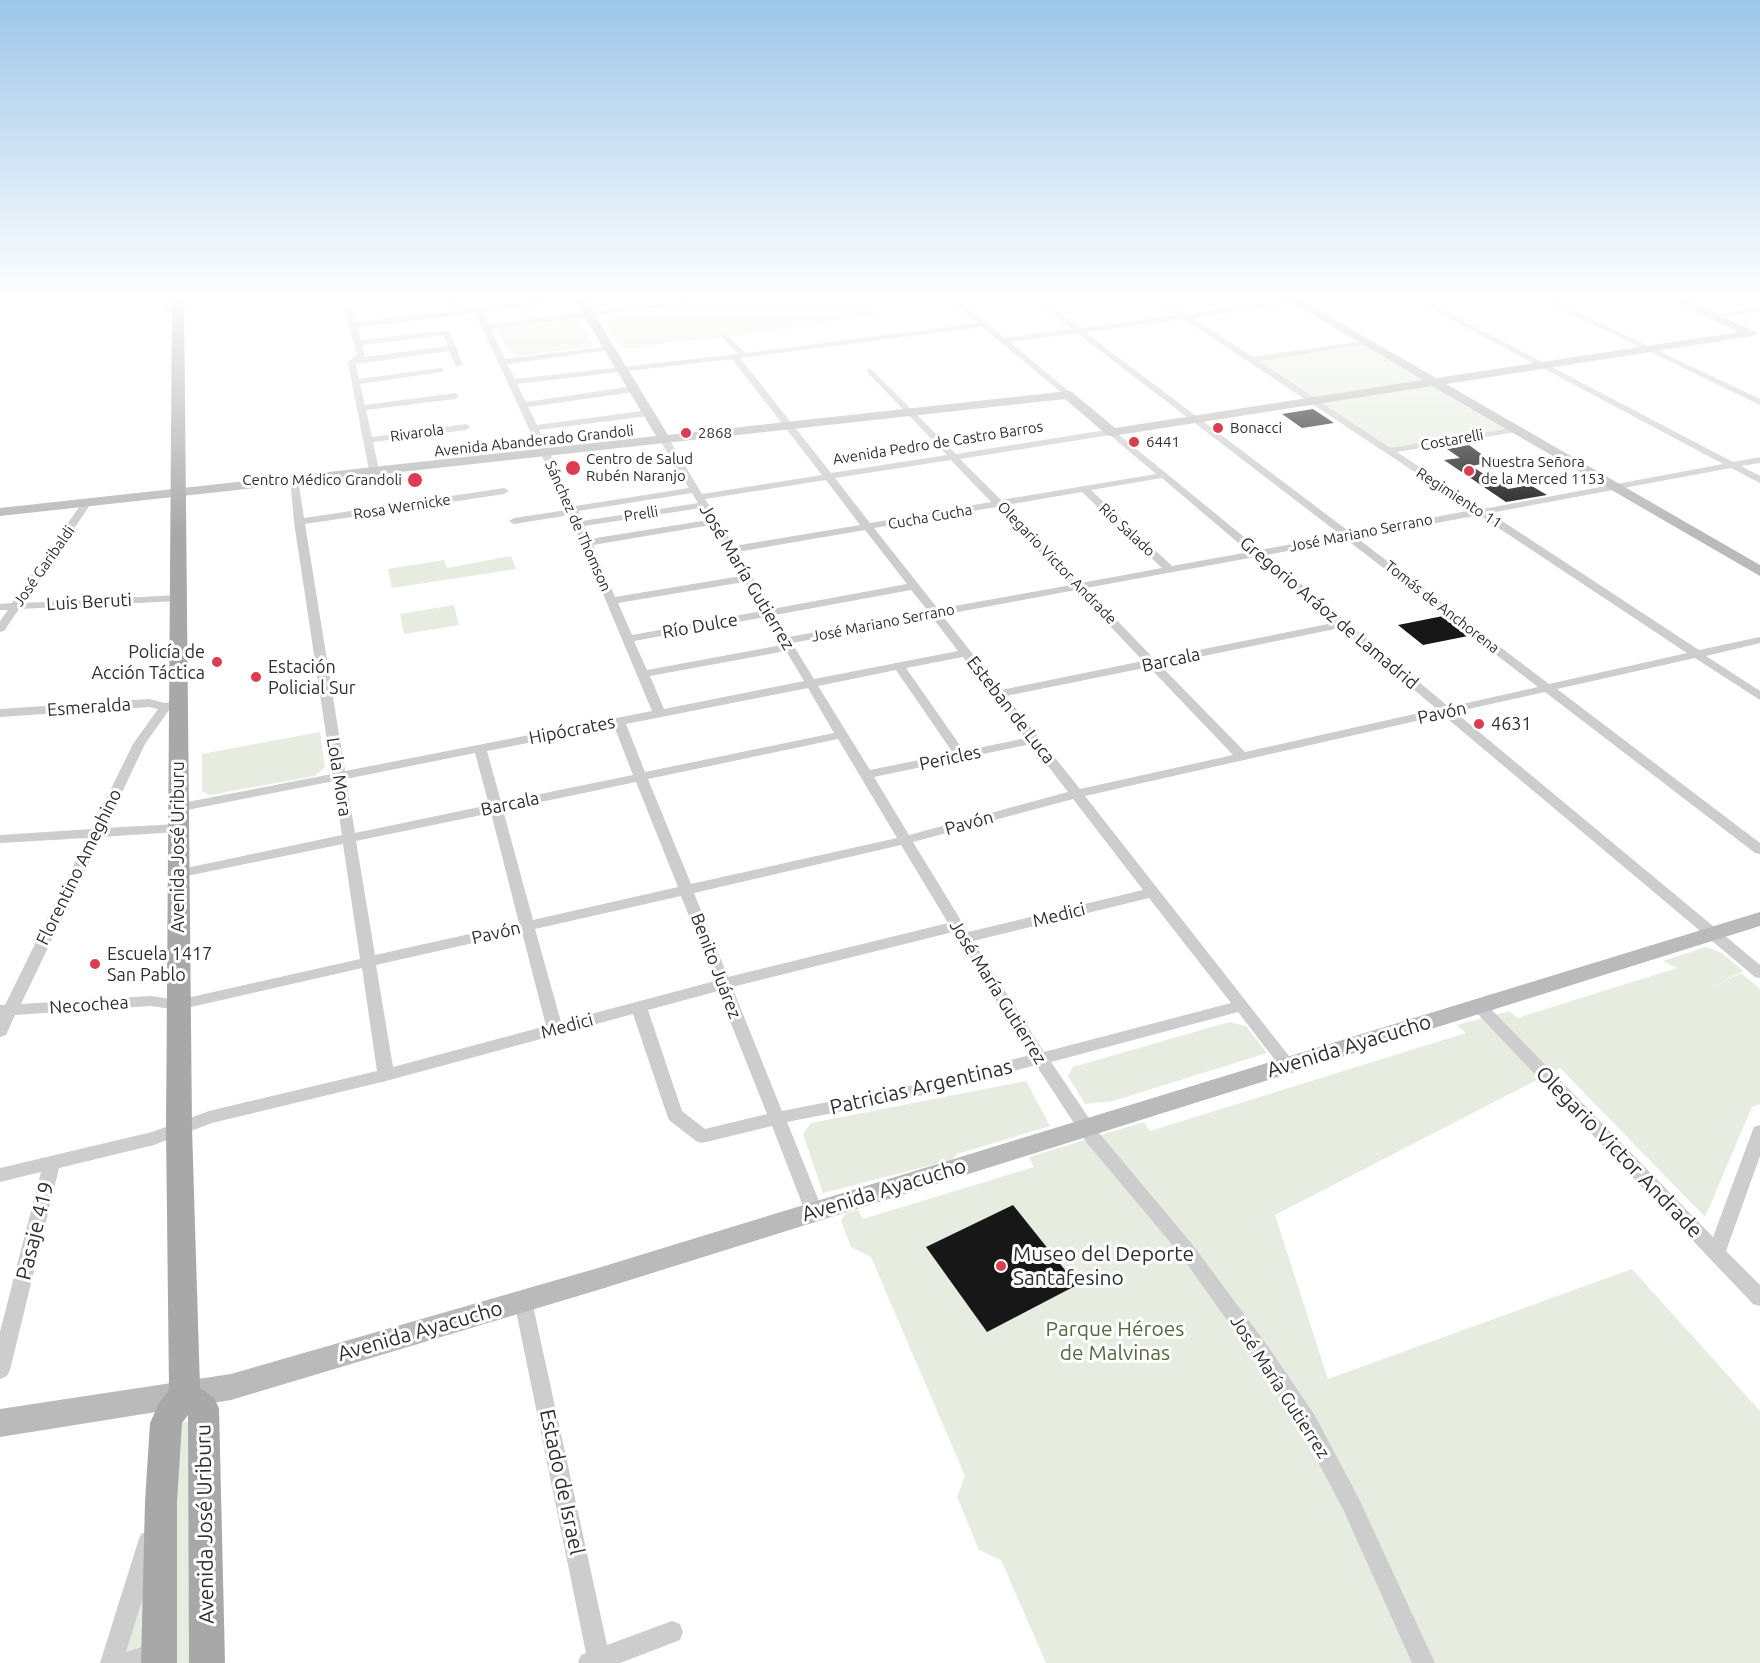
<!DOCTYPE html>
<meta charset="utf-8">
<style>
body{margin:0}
canvas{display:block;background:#fff}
</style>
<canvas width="1760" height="1663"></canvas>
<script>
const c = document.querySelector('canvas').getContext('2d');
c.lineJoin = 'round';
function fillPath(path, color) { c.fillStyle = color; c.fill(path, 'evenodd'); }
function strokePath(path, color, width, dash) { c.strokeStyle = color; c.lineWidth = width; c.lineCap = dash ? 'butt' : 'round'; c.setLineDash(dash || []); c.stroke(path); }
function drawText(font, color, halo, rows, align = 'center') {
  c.font = font + ' Ubuntu,sans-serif'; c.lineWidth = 6; c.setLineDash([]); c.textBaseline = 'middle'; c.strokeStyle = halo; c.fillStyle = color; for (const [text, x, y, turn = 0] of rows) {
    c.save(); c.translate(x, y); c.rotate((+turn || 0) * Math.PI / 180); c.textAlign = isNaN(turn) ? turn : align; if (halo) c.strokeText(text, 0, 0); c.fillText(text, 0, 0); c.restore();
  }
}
const green = new Path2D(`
 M457 299H543L463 308Z
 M734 299H864L880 314 823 322 824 324 622 349 601 316Z
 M578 318 594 346 518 356 507 352 497 328Z
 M1367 342 1516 429 1388 451 1250 360Z
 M511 556 516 569 392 588 388 569 444 560 447 568Z
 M454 605 459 625 404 634 400 614Z
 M320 732 325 767 315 776 210 795 202 791V754Z
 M1706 947 1722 953 1743 971 1708 990 1741 973 1760 989V1104L1752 1107 1705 1217 1560 1068 1275 1215 1328 1379 1632 1269 1760 1411V1663H1046L1001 1560 979 1550 957 1497 965 1476 871 1257 851 1247 841 1221 845 1214 858 1210 863 1219 1034 1167 1029 1157 1144 1122 1150 1131 1466 1033 1457 1025 1510 1011 1517 1018 1677 968 1663 961Z
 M1229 1022 1246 1026 1267 1053 1113 1101 1085 1104 1068 1076 1073 1067Z
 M1026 1081 1050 1126 957 1154 951 1160 823 1193 803 1134 811 1123Z
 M182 1422H188L190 1426 191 1663H169L171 1440Z
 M143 1592 142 1647 125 1652Z`);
const building = new Path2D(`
 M1313 409 1334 423 1302 428 1282 414Z
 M1469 445 1492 462 1471 466 1508 489 1530 485 1547 495 1506 502 1444 460 1460 458 1447 449Z
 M1443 616 1468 636 1423 645 1398 625Z
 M1013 1205 1077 1285 987 1332 926 1247Z`);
const street = new Path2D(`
 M162 299H170V306L177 311 183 299H191L181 317H178L163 309Z
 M341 299H349L355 322 453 311 446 299H454L461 310 548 299H573L483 312 489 324 699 299H724L491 329 505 359 610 346 614 348 610 350 507 364 515 379 738 354 722 337 726 335 746 353 978 323 950 299H958L1005 338 1072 329 1033 299H1041L1080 328 1178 315 1156 299H1165L1187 314 1297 299H1319L1193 318 1253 357 1370 340 1371 342 1367 344 1259 361 1390 448 1519 427V431L1516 432 1397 452 1483 509 1723 464 1413 299H1422L1733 462 1760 457V463L1741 466 1760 476V483L1731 468 1490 513 1699 650 1760 637V643L1706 656 1760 691V700L1695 658 1557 689 1760 843V854L1755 853 1545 692 1455 712 1760 965V978L1755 977 1443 715 1085 796 1296 1065 1294 1069 1288 1071 1282 1069 1238 1012 1051 1062 1099 1133 1192 1244 1267 1345 1314 1414 1358 1497 1435 1663H1412L1344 1511 1300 1428 1253 1357 1180 1254 1087 1143 1036 1065 919 1096 787 1122 823 1211 820 1216 814 1218 808 1216 805 1211 772 1126 702 1143 696 1141 669 1120 667 1115 633 1014 386 1081 212 1123 154 1145 59 1168 10 1370 7 1376 0 1379V1332L41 1172 0 1182V1168L152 1132 209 1111 377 1071 362 968 178 1010 151 1006 15 1015 6 1035 0 1037V1005H5L87 838 0 843V835L91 829 133 744 158 709 149 707 0 717V709L149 699 165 703 171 702 177 706 169 710 145 744 105 828 177 824 184 828 177 832 101 837 21 1004 151 996 178 1000 360 959 343 844 177 878 170 874 177 870 342 835 334 781 177 812 170 808 177 804 332 774 294 522 290 478 298 480 304 518 504 488 509 491 504 494 305 524 345 771 652 711 570 515 514 524 509 521 514 518 567 510 475 313 357 327 361 340 449 330 463 365 456 367 449 351 356 364 359 379 441 368 445 370 441 372 360 384 365 405 455 393 459 396 455 399 366 410 372 437 466 424 470 427 466 430 373 442 380 475 375 478 370 475 348 363 357 354ZM1184 319 1472 510 1351 533 1085 332ZM982 327 1068 398 1072 395 1071 393 1010 342 1077 333 1341 535 1260 550 1112 429 956 454 870 368 866 370 867 372 947 455 831 473 740 358ZM443 335 448 346 363 357 365 355 362 345ZM732 359 822 475 702 494 669 439 664 436 659 439 689 488 575 506 539 430 648 416 652 413 648 410 537 425 528 407 634 392 638 389 634 386 526 402 517 384ZM1110 435 1156 474 1001 500 960 459ZM951 460 991 502 870 523 835 478ZM1162 478 1249 552 1172 566 1091 490ZM826 480 860 525 734 546 705 499ZM1082 492 1162 568 1081 583 1006 505ZM692 493 698 503 582 521 578 511ZM996 507 1071 585 938 609 874 528ZM701 508 708 520 590 539 584 526ZM1479 515 1687 653 1549 684 1357 538ZM711 525 741 576 615 597 593 545ZM865 530 907 584 772 609 737 552ZM1347 540 1538 687 1449 707 1266 555ZM1255 557 1333 623 1154 659 1086 588ZM744 582 762 611 632 635 618 603ZM911 590 928 611 789 637 775 615ZM1076 590 1143 661 1001 690 942 615ZM765 617 782 645 647 670 634 641ZM932 617 958 651 814 679 792 643ZM1340 628 1437 709 1245 752 1160 665ZM786 651 804 681 664 709 650 676ZM963 657 1026 738 964 751 906 668ZM1149 667 1233 755 1080 789 1006 696ZM896 670 953 753 870 770 818 686ZM808 688 834 733 645 772 626 724ZM614 726 633 775 501 802 487 751ZM838 739 897 838 691 884 648 779ZM1031 744 1068 792 909 835 874 777ZM475 753 489 805 355 833 346 779ZM636 782 678 887 533 920 503 810ZM1073 799 1143 890 968 932 913 842ZM491 813 519 923 375 955 356 841ZM901 845 948 923 728 977 694 893ZM681 896 715 981 561 1022 535 929ZM1149 898 1231 1003 1044 1052 973 941ZM522 932 546 1026 393 1067 376 965ZM953 932 1030 1055 919 1084 782 1111 732 987ZM718 991 767 1114 705 1129 682 1111 648 1010Z
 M1541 299H1577L1560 304 1760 399V405Z
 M1760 307V311L1713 318 1709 316Z
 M87 499 92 502 24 603 179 595 184 598 179 601 19 609 4 631 0 632V621L8 610H0V604L12 603 84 500Z
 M1478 1000 1483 1001 1713 1237 1752 1132 1754 1127 1760 1125V1156L1726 1251 1760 1285V1306L1753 1304 1473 1009 1470 1005 1473 1001Z
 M523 1293 530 1295 532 1301 607 1645 672 1621 680 1624 683 1632 680 1640 620 1663H578L581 1655 586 1653 514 1301 516 1295Z
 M149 1531 157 1534 160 1542 126 1652 157 1642 165 1645 168 1653 165 1661 160 1663H100L138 1542 141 1534Z`);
const secondary = new Path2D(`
 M574 299H585L668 435 1068 391 1072 392 1115 428 1423 380 1286 299H1299L1436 378 1739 332 1669 299H1684L1758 333 1752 336 1446 384 1760 565V576L1432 386 1112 436 1107 435 1065 399 0 516V508L656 436Z
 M1760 912V926L598 1290 231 1400 0 1437V1409L231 1374 598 1268Z`);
const primary = new Path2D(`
 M172 299H184L192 1128 200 1388 214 1398 219 1408 225 1663H189L188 1415 182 1423 177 1502V1663H141L145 1502 150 1423 159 1403 169 1390 166 1128Z`);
const markers = [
 [1218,428,6,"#db3d51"],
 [686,433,6,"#db3d51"],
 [1134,442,6,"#db3d51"],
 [573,468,8,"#db3d51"],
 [1469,471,6,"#db3d51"],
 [415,480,8,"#db3d51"],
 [217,662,6,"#db3d51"],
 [256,677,6,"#db3d51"],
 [1479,724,6,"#db3d51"],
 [95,964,6,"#db3d51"],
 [1001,1266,6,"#db3d51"]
];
const farPoinames = [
 ["Bonacci",1230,428],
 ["2868",698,433],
 ["6441",1146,442],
 ["Centro de Salud",586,459],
 ["Rubén Naranjo",586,476],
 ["Nuestra Señora",1481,462],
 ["de la Merced 1153",1481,479],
 ["Centro Médico Grandoli",402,480,"right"]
];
const farStreetnames = [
 ["Rivarola",417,433,-8],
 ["Costarelli",1452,440,-10],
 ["Avenida Abanderado Grandoli",534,441,-6],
 ["Avenida Pedro de Castro Barros",938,443,-9],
 ["Regimiento 11",1459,498,33],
 ["Rosa Wernicke",402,507,-9],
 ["Prelli",641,514,-9],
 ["Cucha Cucha",930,517,-10],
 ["Sánchez de Thomson",578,526,66],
 ["Río Salado",1127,530,43],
 ["José Mariano Serrano",1361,533,-11],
 ["Olegario Victor Andrade",1057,563,46],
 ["José Garibaldi",44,566,-55],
 ["Tomás de Anchorena",1442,607,38],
 ["José Mariano Serrano",883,623,-11]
];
const streetNames = [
 ["José María Gutierrez",747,577,59],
 ["Luis Beruti",89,602,-3],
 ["Gregorio Aráoz de Lamadrid",1329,613,40],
 ["Río Dulce",700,626,-10],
 ["Barcala",1171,660,-12],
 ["Esmeralda",89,707,-4],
 ["Esteban de Luca",1011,710,52],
 ["Pavón",1442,713,-12],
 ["Hipócrates",572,730,-11],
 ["Pericles",950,758,-12],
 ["Lola Mora",339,777,81],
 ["Barcala",510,804,-12],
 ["Pavón",969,823,-15],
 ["Avenida José Uriburu",178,847,-90],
 ["Florentino Ameghino",79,867,-64],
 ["Medici",1059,915,-14],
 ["Pavón",496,933,-13],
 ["Benito Juárez",716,966,69],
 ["José María Gutierrez",998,992,58],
 ["Necochea",89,1005,-4],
 ["Medici",567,1026,-15],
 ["José María Gutierrez",1280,1387,57]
];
const poiNames = [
 ["Policía de",205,652,"right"],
 ["Acción Táctica",205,673,"right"],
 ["Estación",268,667],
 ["Policial Sur",268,688],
 ["4631",1491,724],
 ["Escuela 1417",107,954],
 ["San Pablo",107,975]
];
const nearStreetnames = [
 ["Avenida Ayacucho",1349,1046,-17],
 ["Patricias Argentinas",921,1087,-13],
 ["Olegario Victor Andrade",1619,1152,46],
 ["Avenida Ayacucho",884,1190,-17],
 ["Pasaje 419",35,1231,-76],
 ["Avenida Ayacucho",420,1331,-16],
 ["Estado de Israel",562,1482,78],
 ["Avenida José Uriburu",205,1524,-91]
];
const nearPoinames = [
 ["Museo del Deporte",1013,1254],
 ["Santafesino",1013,1278]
];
const nearParknames = [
 ["Parque Héroes",1115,1329],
 ["de Malvinas",1115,1353]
];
fillPath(green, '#e6ecdf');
fillPath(building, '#171717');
fillPath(street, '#cdcdcd');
fillPath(secondary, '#bababa');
fillPath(primary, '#a8a8a8');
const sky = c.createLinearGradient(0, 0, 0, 532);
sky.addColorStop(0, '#9dc6e9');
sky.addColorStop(0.56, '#fff');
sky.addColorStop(1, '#ffffff00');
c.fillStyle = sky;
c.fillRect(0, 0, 1760, 532);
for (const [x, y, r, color] of markers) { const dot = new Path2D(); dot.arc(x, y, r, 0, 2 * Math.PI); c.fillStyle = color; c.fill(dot); strokePath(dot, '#fff', 2); }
drawText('15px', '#303030', '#fff', farPoinames, 'left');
drawText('15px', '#303030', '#fff', farStreetnames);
drawText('18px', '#303030', '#fff', streetNames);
drawText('18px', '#303030', '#fff', poiNames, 'left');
drawText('21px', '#303030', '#fff', nearStreetnames);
drawText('21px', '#303030', '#fff', nearPoinames, 'left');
drawText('21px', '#55693f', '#fff', nearParknames);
</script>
